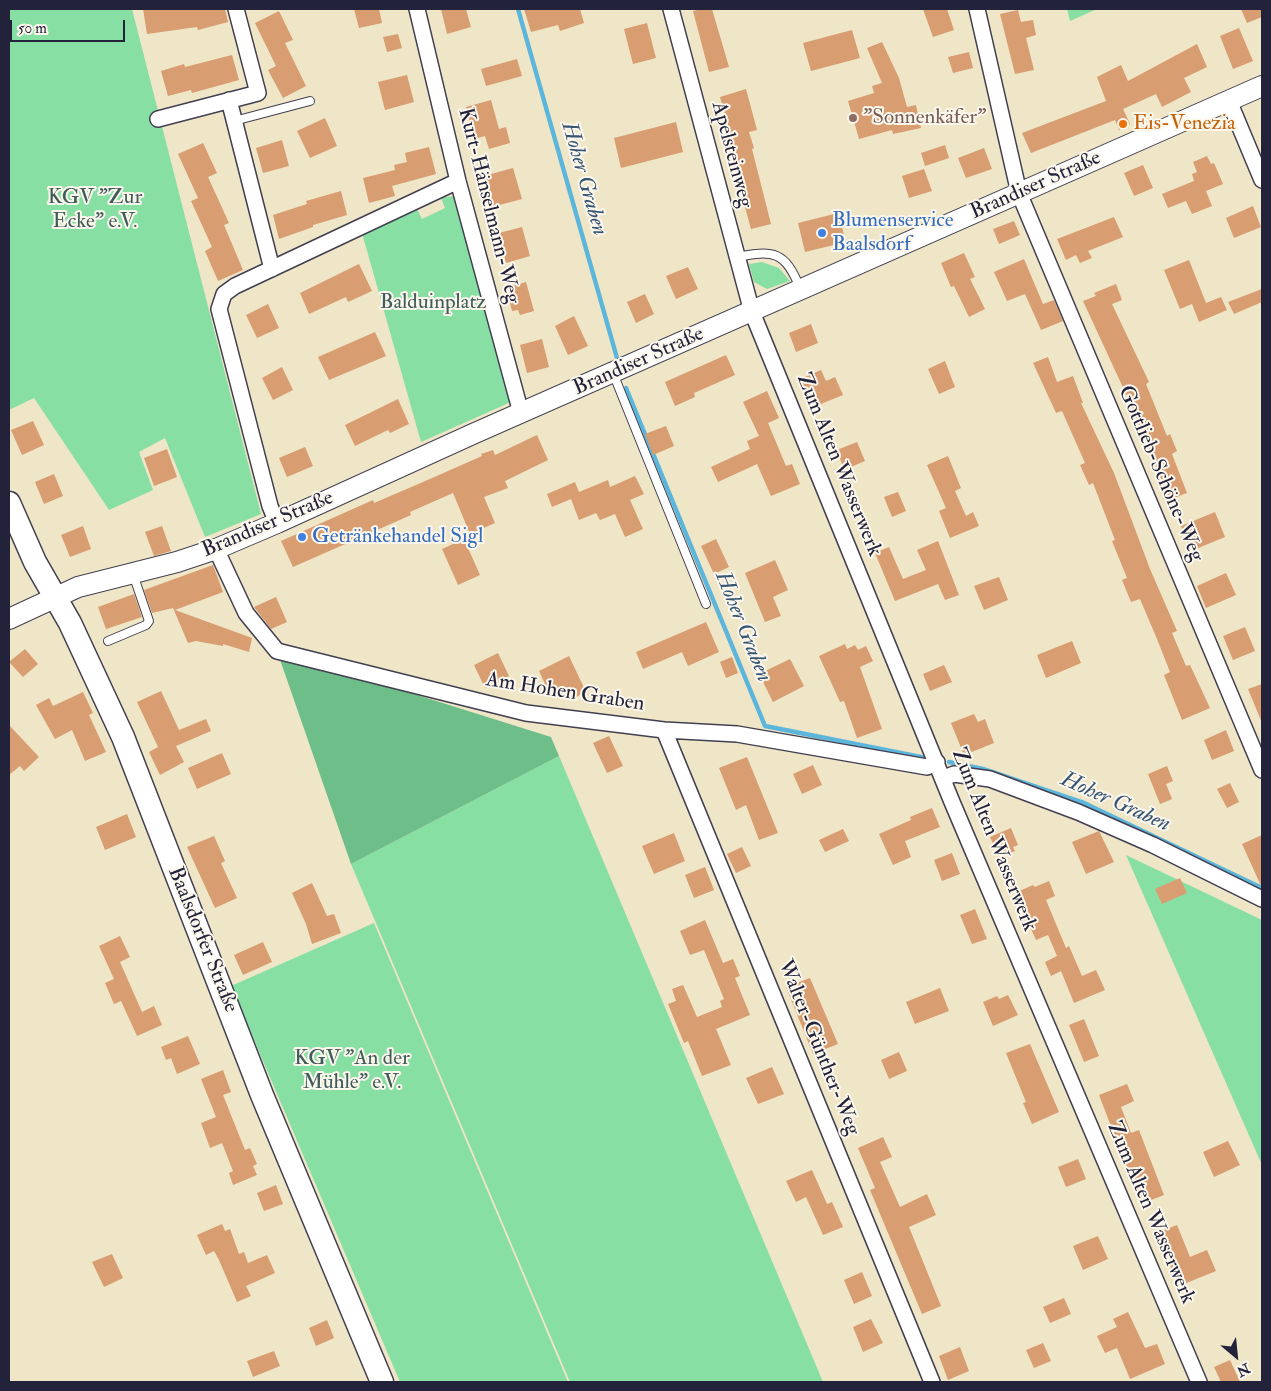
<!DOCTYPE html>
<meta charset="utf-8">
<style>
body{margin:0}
#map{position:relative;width:1271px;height:1391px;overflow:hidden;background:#efe5c7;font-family:"IM FELL Double Pica",serif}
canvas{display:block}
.frame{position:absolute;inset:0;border:10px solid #22223b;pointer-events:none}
.north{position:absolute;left:1211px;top:1331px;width:50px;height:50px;-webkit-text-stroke:4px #fbf7ec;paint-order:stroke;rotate:152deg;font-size:14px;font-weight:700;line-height:20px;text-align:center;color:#22223b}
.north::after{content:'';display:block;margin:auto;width:18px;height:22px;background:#22223b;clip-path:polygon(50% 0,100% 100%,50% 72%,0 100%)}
.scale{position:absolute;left:10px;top:20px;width:115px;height:22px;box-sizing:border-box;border:2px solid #22223b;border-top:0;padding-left:6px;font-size:15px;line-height:18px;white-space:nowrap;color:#22223b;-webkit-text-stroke:4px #fbf7ec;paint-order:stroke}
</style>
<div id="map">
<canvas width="1271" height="1391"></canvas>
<div class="frame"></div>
<div class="north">N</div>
<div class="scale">50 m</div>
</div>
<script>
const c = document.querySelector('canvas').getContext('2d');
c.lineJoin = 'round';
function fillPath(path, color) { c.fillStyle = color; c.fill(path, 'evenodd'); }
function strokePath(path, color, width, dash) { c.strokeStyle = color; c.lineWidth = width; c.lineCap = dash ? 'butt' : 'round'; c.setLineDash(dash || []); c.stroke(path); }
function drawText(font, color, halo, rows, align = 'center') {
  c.font = font + ' "IM FELL Double Pica",serif'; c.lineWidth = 4; c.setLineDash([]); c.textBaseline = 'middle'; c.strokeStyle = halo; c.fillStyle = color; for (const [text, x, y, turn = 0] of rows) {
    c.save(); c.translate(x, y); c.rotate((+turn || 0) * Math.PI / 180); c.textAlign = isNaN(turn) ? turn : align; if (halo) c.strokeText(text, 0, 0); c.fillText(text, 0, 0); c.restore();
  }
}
const green = new Path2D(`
 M9 9H132L261 514 205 537 165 438 139 452 153 490 109 510 34 398 9 410Z
 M1067 9H1097L1070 21Z
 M453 196 457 200 511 402 421 442 362 233 417 209 422 219 445 208 441 198Z
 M762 262 779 268 790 281 767 289 754 282 749 264Z
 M559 756 823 1382H570L351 864Z
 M1126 855 1262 920V1165Z
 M374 923 568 1382H400L231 986Z`);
const forest = new Path2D(`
 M277 651 551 737 559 756 351 864Z`);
const stream = new Path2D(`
 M518 9 617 358
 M626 388 765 726 926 758
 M949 762 983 769 1084 803 1262 888`);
const building = new Path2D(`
 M143 9H225L228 22 198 30 197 27 147 34Z
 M354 9H379L382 23 359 28Z
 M441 9H466L471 27 447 34Z
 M524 9H580L584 23 560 31 558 25 531 32Z
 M702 9H712L729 67 709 72 693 11Z
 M923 9H947L954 30 933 37Z
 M1241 9H1262V17L1247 23Z
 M1018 10 1021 22 1033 20 1036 35 1026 38 1034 70 1015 74 1000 14Z
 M279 11 293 40 285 43 306 86 283 98 268 70 276 66 255 23Z
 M647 23 656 58 633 64 624 29Z
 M1239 28 1253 61 1233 69 1220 36Z
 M852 30 860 58 811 71 803 43Z
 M398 34 402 48 387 52 383 37Z
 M882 42 899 78 907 107 916 105 921 128 893 134 892 130 859 139 848 101 874 93 872 86 882 83 867 48Z
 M1197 44 1207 67 1184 78 1191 92 1162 107 1156 94 1123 109 1130 124 1119 130 1115 120 1031 153 1022 133 1106 101 1097 77 1121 65 1128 81Z
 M969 52 973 68 953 73 948 57Z
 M232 55 239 80 192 93 191 90 168 96 161 71 184 64 185 67Z
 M517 59 522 76 486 86 481 69Z
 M407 75 414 102 385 110 378 82Z
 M746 89 757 130 749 132 754 148 752 149 771 224 751 229 733 164 736 163 729 140 732 139 720 97Z
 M491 100 499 129 506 127 510 143 489 149 485 136 474 139 466 107Z
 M325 118 337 146 310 158 297 131Z
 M676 122 683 152 621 168 614 138Z
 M282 140 289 166 263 173 256 148Z
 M203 143 217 173 208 177 229 223 224 225 243 270 218 281 205 251 212 247 191 201 198 198 178 154Z
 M945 145 949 158 925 166 921 153Z
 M429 147 436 174 392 186 395 196 369 203 363 178 395 170 394 165 407 162 405 153Z
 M984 148 992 169 966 178 958 158Z
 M1207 156 1211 164 1214 163 1223 184 1206 191 1212 206 1192 214 1186 201 1168 208 1162 194 1194 181 1192 174 1197 172 1193 162Z
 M1143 165 1153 188 1134 196 1124 173Z
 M513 168 522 199 492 207 484 176Z
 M924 169 932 191 909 198 902 176Z
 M341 191 347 215 313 225V227L279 239 273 215 307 204 306 201Z
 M1253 206 1261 227 1234 238 1226 218Z
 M838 213 846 242 805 252 798 223Z
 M1114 217 1123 237 1088 251 1092 258 1080 263 1076 255 1066 260 1057 239Z
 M1014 221 1020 235 999 244 993 229Z
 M522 227 530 256 506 263 499 233Z
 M964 253 975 277 970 279 985 309 969 317 954 286 951 287 941 263Z
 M1024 259 1043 304 1054 300 1063 321 1041 330 1025 294 1007 301 994 272Z
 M1189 260 1206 303 1221 297 1227 310 1199 322 1192 304 1180 309 1164 270Z
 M359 264 372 291 348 302 346 297 309 314 300 293Z
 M688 267 698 289 676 299 666 276Z
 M526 282 534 311 520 315 518 310 512 311 509 299 515 297 512 286Z
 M1116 284 1122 300 1112 304 1149 382 1146 384 1167 436 1170 434 1177 451 1172 454 1187 493 1166 501 1158 482 1162 481 1132 407 1083 301 1096 296 1094 293Z
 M1262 289V302L1234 314 1228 302Z
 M645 294 654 314 636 323 627 302Z
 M268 304 279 328 257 338 246 315Z
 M574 316 588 346 568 355 555 326Z
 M811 324 818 343 796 352 789 333Z
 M375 332 386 356 329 380 318 357Z
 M542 339 549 367 527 373 520 345Z
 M726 355 735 375 694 393 695 397 675 406 665 382Z
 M1048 357 1057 382 1073 376 1083 403H1081L1114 473 1150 569 1177 631 1172 633 1186 666 1190 665 1210 708 1182 720 1164 675 1170 672 1157 639 1140 599 1131 602 1122 580 1127 578 1112 541 1115 540 1093 483 1089 485 1080 465 1085 463 1062 411 1056 413 1033 363Z
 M945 361 955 387 939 394 928 369Z
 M282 367 293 390 273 400 262 378Z
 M821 370 826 381 835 377 843 395 811 408 800 379Z
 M767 391 779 418 768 423 786 466 792 464 800 484 771 496 757 464 718 482 711 467 750 449 747 441 759 436 743 402Z
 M398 399 409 424 390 433 388 430 355 446 345 425Z
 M33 421 44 445 22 455 11 430Z
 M666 426 674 446 653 455 645 434Z
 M537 435 548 460 505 481 508 488 484 497 495 523 470 534 453 493 410 512 411 515 293 567 281 541 373 500 374 503 423 482 482 456 481 454 493 450 495 455Z
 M857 442 865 461 844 470 837 450Z
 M305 447 313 466 287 477 279 458Z
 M167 449 177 477 154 486 144 458Z
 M948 456 961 488 955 491 966 516 973 512 979 526 950 538 939 511 946 508 927 465Z
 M54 474 63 496 44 504 35 482Z
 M635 476 644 494 630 500 643 529 625 537 615 514 600 520 596 513 579 520 571 499 552 507 547 494 575 482 579 492 608 480 610 487Z
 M898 492 906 511 892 517 884 497Z
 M1215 512 1225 537 1191 551 1181 526Z
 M83 526 91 549 70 557 61 535Z
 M162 526 171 551 154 556 145 532Z
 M464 539 480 575 458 585 442 549Z
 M716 539 729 567 714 574 701 546Z
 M938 541 959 595 945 600 938 584 895 601 875 553 889 547 903 579 926 570 917 550Z
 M775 560 788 590 773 597 781 616 765 622 745 573Z
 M213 565 223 592 175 610 252 638 249 652 223 644V646L196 641 188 643 173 608 152 613 144 590Z
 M1226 573 1236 595 1206 608 1197 586Z
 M999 577 1008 600 984 610 974 586Z
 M134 594 142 617 106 629 98 607Z
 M276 597 287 622 271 629 254 607Z
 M706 622 719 652 688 666 682 652 643 669 636 652Z
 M1245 627 1255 651 1233 660 1223 636Z
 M1072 641 1081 663 1046 678 1037 655Z
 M845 644 847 649 855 645 858 650 866 646 873 661 860 667 882 729 857 738 844 701 840 702 819 656Z
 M25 649 38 664 23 677 9 662Z
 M498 653 509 676 485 688 474 665Z
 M569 656 586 692 572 699 567 687 550 695 539 671Z
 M732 657 738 673 726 678 720 662Z
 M790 659 804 686 773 702 759 674Z
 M944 665 952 682 930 691 923 674Z
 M1262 684V723L1248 689Z
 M161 691 179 730 206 719 211 731 176 746 184 762 160 775 149 752 158 747 137 702Z
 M83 692 93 713 89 715 106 752 85 761 72 730 55 739 36 705 49 698 53 706Z
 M974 714 978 722 985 719 994 743 964 755 951 723Z
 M9 725 39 757 24 771 20 766 9 775Z
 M1226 730 1234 751 1212 760 1204 740Z
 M609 736 623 766 607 773 593 743Z
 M222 753 231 774 197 789 188 768Z
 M747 757 778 833 759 840 746 805 736 810 719 768Z
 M813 765 822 785 802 794 793 774Z
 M1167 766 1173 781 1166 784 1172 799 1160 804 1148 774Z
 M1230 783 1239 802 1227 808 1217 789Z
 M932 808 940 827 905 841 911 857 893 865 879 834 911 820 910 817Z
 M127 814 136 837 105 850 96 827Z
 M1011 828 1018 845 1013 847 1015 851 1003 856 1002 853 998 854 990 837Z
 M843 829 849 841 825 852 819 840Z
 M1099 831 1114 862 1086 874 1072 842Z
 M674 833 685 861 654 874 642 846Z
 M1262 835V888L1242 844Z
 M214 836 225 861 221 863 237 898 215 908 187 847Z
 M742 847 751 866 736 873 727 854Z
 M952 853 960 874 942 881 934 860Z
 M705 867 714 890 694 898 685 875Z
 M1180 878 1187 893 1162 904 1155 889Z
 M1049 881 1055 896 1046 900 1066 948 1069 946 1082 976 1096 970 1105 990 1074 1003 1061 971 1051 976 1045 962 1057 956 1048 935 1036 940 1015 893 1033 885 1035 887Z
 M312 883 327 916 334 914 341 933 312 944 306 924 292 893Z
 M975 909 987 939 972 944 960 915Z
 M705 920 723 963 733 959 740 976 735 978 750 1015 716 1029 731 1065 702 1076 688 1041 684 1043 668 1004 676 1001 672 989 683 985 697 1017 722 1007 720 1001 724 999 704 950 690 955 680 931Z
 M120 936 130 957 120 962 142 1012 154 1006 162 1025 137 1036 121 1001 114 1004 105 983 114 979 99 946Z
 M263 942 272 962 243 975 234 955Z
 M810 978 838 1044 813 1054 786 987Z
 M940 988 949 1011 915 1024 906 1002Z
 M1008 995 1018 1015 993 1026 983 1002 997 996 999 999Z
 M1084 1019 1099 1056 1084 1062 1069 1025Z
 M188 1036 200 1064 177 1074 171 1058 166 1060 161 1047Z
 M1030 1044 1059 1112 1032 1124 1023 1103 1026 1102 1006 1053Z
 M899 1052 907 1071 889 1079 881 1060Z
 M772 1067 784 1094 758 1104 746 1078Z
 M223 1070 231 1092 223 1095 245 1150 250 1148 257 1164 253 1166 257 1175 233 1185 229 1173 233 1171 222 1143 210 1148 201 1123 216 1117 201 1079Z
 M1127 1084 1134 1101 1121 1107 1131 1133 1139 1130 1164 1195 1141 1204 1099 1095Z
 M883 1137 892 1157 880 1162 900 1207 927 1194 936 1215 909 1227 941 1306 922 1314 870 1190 875 1188 858 1148Z
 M1228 1141 1240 1165 1214 1177 1203 1152Z
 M1078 1159 1086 1179 1066 1187 1058 1167Z
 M812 1170 827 1204 832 1202 843 1227 823 1235 806 1197 796 1202 786 1181Z
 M276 1185 283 1204 264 1211 257 1193Z
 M222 1224 225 1231 230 1229 239 1254 244 1252 248 1263 267 1255 275 1273 246 1286 251 1296 237 1302 219 1260 214 1251 206 1255 197 1235Z
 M1177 1225 1190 1257 1207 1250 1216 1271 1179 1286 1156 1233Z
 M1098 1236 1108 1259 1083 1270 1073 1246Z
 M112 1254 123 1278 104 1287 92 1262Z
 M862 1272 872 1296 854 1304 844 1280Z
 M1064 1298 1071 1314 1050 1323 1043 1307Z
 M1128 1312 1145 1348 1157 1344 1165 1364 1130 1379 1117 1348 1105 1353 1097 1336 1117 1327 1113 1319Z
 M871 1319 883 1343 863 1352 853 1327Z
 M327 1320 334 1338 316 1346 309 1328Z
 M1043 1343 1051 1361 1034 1368 1026 1350Z
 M960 1347 969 1371 948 1380 939 1356Z
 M274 1351 280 1366 253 1377 247 1361Z
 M1230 1360 1240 1382H1221L1214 1367Z`);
const service = new Path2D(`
 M234 121 310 101
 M736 257C774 250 785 251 800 288
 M613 373 706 604
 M108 641 146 625 149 621 133 574`);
const minor = new Path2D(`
 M417 9 458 181 521 413
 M671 9 752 312 952 802 1199 1382
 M977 9 1019 193 1262 770
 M229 100 272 269
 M1229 101 1262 180
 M158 119 258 93 236 9
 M277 523 270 506 219 309 224 294 235 286 458 181
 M216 549 246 613 277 651 526 713 664 730 737 734 927 767 937 762
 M664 730 932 1382
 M944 778 954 774 990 779 1078 812 1153 845 1262 899`);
const tertiary = new Path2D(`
 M9 619 78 587 177 562 216 549 277 523 475 433 1262 86`);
const secondary = new Path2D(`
 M9 503 35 562 70 623 123 737 262 1095 382 1382`);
const markers = [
 [853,118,5,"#8d6e63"],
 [1123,124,5,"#e8710a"],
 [822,233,5,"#3f7fe0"],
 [302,537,5,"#3f7fe0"]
];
const educationNames = [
 ["\"Sonnenkäfer\"",863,118]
];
const foodNames = [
 ["Eis-Venezia",1133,124]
];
const streetNames = [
 ["Apelsteinweg",731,155,75],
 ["Brandiser Straße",1036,186,-24],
 ["Kurt-Hänselmann-Weg",488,206,76],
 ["Brandiser Straße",639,362,-24],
 ["Zum Alten Wasserwerk",838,465,68],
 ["Gottlieb-Schöne-Weg",1160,474,67],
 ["Brandiser Straße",268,525,-23],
 ["Am Hohen Graben",565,693,9],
 ["Zum Alten Wasserwerk",993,840,68],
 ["Baalsdorfer Straße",202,940,68],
 ["Walter-Günther-Weg",818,1048,68],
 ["Zum Alten Wasserwerk",1150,1213,67]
];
const parkNames = [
 ["KGV \"Zur",95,198],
 ["Ecke\" e.V.",95,222],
 ["Balduinplatz",433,303],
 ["KGV \"An der",352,1059],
 ["Mühle\" e.V.",352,1083]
];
const shopNames = [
 ["Blumenservice",832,221],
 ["Baalsdorf",832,245],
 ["Getränkehandel Sigl",312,537]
];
const waterNames = [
 ["Hoher Graben",583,179,74],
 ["Hoher Graben",742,627,68],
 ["Hoher Graben",1115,803,24]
];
fillPath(green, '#88dfa3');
fillPath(forest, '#6ebe89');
strokePath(stream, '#5cb5da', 4.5);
fillPath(building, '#d89d71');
strokePath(service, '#413f50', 10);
strokePath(minor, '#413f50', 18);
strokePath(tertiary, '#413f50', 22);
strokePath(secondary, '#413f50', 25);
strokePath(service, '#fff', 8);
strokePath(minor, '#fff', 15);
strokePath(tertiary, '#fff', 20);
strokePath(secondary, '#fff', 22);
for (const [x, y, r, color] of markers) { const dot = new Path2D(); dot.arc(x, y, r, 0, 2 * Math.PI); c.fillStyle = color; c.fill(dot); strokePath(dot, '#fbf7ec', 2); }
drawText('21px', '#785e54', '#fbf7ec', educationNames, 'left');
drawText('21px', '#c56008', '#fbf7ec', foodNames, 'left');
drawText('21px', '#22223b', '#fbf7ec', streetNames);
drawText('21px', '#415b5a', '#fbf7ec', parkNames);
drawText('21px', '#366cbe', '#fbf7ec', shopNames, 'left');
drawText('italic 22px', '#365573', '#fbf7ec', waterNames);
</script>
